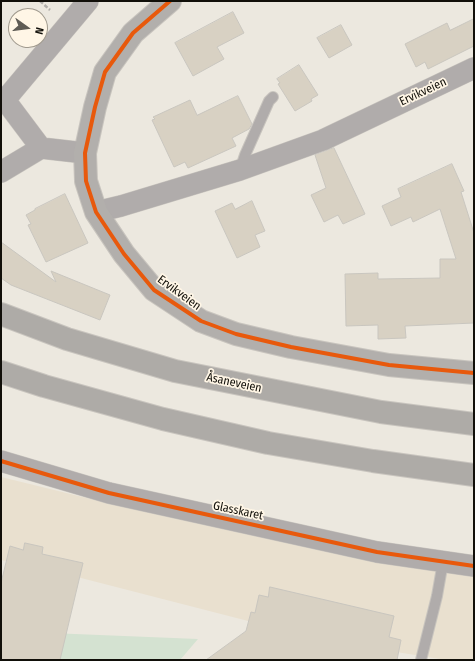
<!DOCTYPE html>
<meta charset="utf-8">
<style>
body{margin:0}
#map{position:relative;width:475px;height:661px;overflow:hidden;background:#ece8df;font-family:"Fira Sans Condensed",sans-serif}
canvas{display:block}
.frame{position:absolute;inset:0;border:2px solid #110f09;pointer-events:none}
.north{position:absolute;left:8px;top:8px;width:40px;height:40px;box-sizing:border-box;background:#fff6e6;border:1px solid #a09a8e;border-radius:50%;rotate:104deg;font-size:11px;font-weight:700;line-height:16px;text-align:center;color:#110f09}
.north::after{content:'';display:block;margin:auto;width:14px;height:18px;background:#5e5b54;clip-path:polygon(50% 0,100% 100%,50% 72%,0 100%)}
</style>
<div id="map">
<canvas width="475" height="661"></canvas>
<div class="frame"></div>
<div class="north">N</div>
</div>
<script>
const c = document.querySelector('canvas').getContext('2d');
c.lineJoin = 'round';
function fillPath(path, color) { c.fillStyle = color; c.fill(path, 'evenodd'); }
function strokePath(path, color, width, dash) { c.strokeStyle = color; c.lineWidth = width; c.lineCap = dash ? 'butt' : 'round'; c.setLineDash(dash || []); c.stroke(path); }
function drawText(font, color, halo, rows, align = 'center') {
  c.font = font + ' "Fira Sans Condensed",sans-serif'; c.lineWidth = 3.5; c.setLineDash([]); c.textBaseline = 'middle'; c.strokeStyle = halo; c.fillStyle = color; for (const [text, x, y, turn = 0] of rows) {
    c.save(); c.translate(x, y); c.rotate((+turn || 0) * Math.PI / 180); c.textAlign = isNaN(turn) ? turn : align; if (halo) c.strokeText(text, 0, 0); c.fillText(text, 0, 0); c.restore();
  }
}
const built = new Path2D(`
 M1 477 95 500 363 556 474 574V660H446L322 640 50 570 1 560Z`);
const green = new Path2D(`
 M1 631 198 639 180 660H1Z`);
const building = new Path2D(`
 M233 12 244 33 217 47 224 59 193 76 175 43Z
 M474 19V46L428 69 425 62 416 67 405 44 447 23 450 30Z
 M341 25 352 45 329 58 317 38Z
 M299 65 318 95 311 99 312 101 295 111 278 84 280 83 277 79Z
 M238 96 252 124 249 129 232 138 236 146 188 168 185 162 174 167 152 120 155 119 153 117 190 100 197 115Z
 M334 148 365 214 343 224 338 215 324 222 311 195 326 188 315 155Z
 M452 164 464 191 461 192 474 233V323L405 326 406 338 378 339V325L346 326 345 274 378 273V279L440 278V259H456L440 209 413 222 411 217 391 226 382 206 401 197 398 189Z
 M65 194 88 243 46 262 28 225 31 224 26 215 35 210V209Z
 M252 201 265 231 255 235 260 247 237 258 215 211 232 203 235 209Z
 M1 242 56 282 51 271 110 295 100 320 11 285 1 278Z
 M25 543 43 547 42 554 83 563 60 660H1V583L10 546 23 550Z
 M270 587 394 616 389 637 401 640 397 660H206L246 631 251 612 255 613 259 595 268 597Z`);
const path = new Path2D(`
 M40 1 50 10`);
const lane = new Path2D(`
 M240 170 245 155 269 101 273 97
 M421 660 437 596 443 562`);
const street = new Path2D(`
 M1 97 5 100 41 148 85 153
 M5 100 88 1
 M1 172 41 148
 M96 212 121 206 240 170 323 140 474 68
 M1 461 109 493 377 552 474 566`);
const primary = new Path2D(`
 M170 1 133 33 105 72 95 107 85 153 86 181 96 212 124 254 154 290 201 321 236 334 291 347 389 365 474 373`);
const highway = new Path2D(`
 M1 314 67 339 175 371 381 412 474 424
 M1 372 44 386 163 419 268 443 373 461 474 475`);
const cycleway = new Path2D(`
 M170 1 133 33 105 72 95 107 85 153 86 181 96 212 124 254 154 290 201 321 236 334 291 347 389 365 474 373
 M1 461 109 493 377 552 474 566`);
const streetNames = [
 ["Ervikveien",423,92,-25],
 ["Ervikveien",179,293,36],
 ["Åsaneveien",234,383,12],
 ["Glasskaret",238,511,12]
];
fillPath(built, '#e9e0cf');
fillPath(green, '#d4e2d1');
fillPath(building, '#d8d1c3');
strokePath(building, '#c9c6bf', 1);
strokePath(lane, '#c8c4be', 12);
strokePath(street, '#c8c4be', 22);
strokePath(primary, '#c8c4be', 24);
strokePath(highway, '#c8c4be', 24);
strokePath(path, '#b1aeaa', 2.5, [4, 2]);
strokePath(lane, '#b0acab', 10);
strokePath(street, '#b0acab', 21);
strokePath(primary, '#b2afac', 22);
strokePath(highway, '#aeaba7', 22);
strokePath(cycleway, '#e8590c', 4);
drawText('12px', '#110f09', '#fff6e6', streetNames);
</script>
